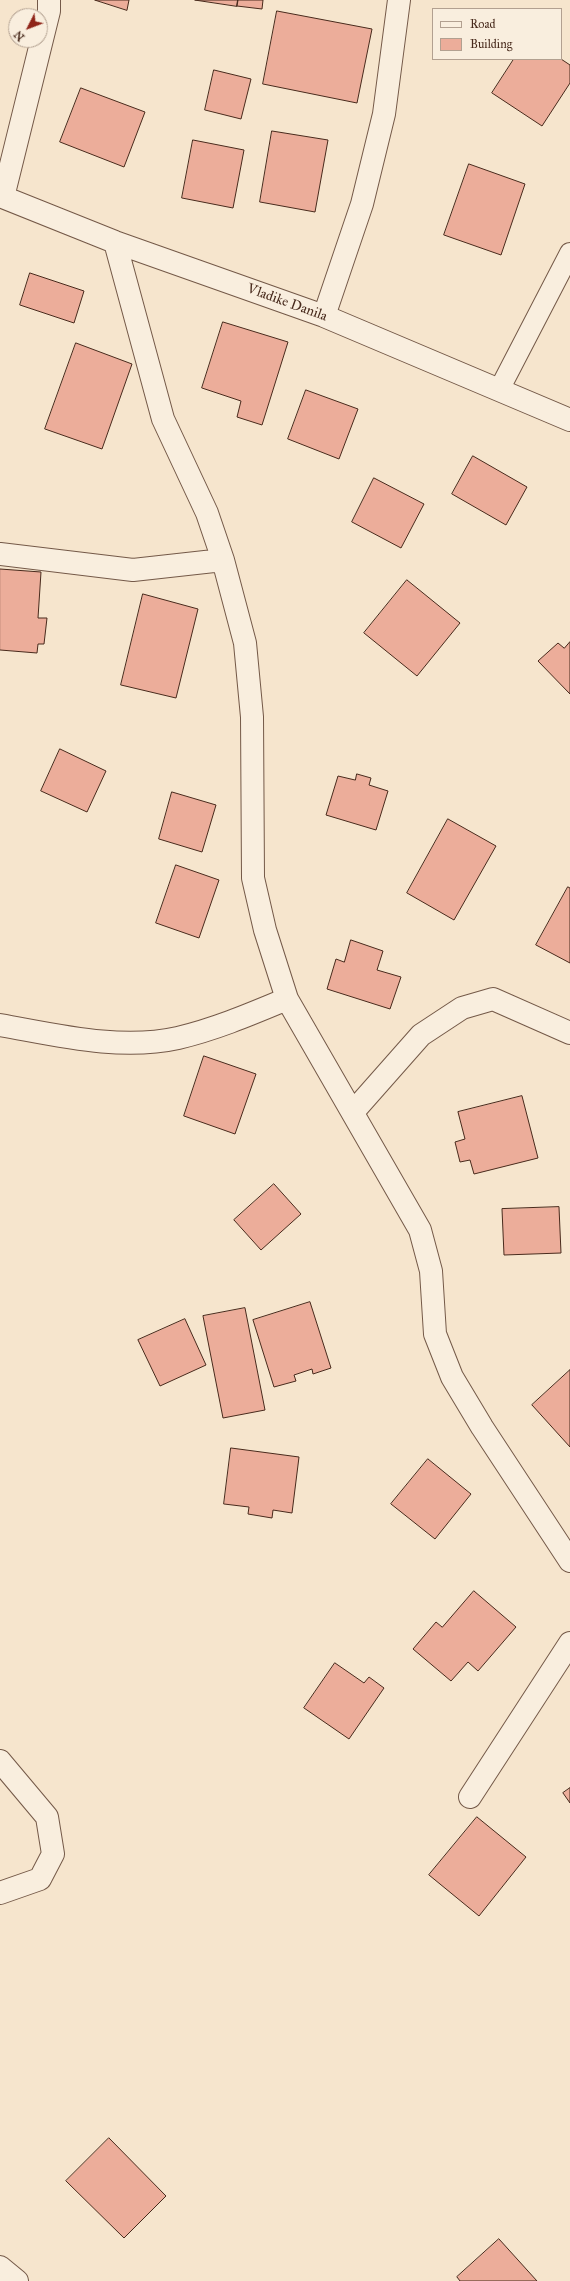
<!DOCTYPE html>
<style>
body{margin:0}
#map{position:relative;width:570px;height:2281px;overflow:hidden;background:#f6e5cd;font-family:"IM FELL Great Primer",serif}
canvas{display:block}
.legend{position:absolute;left:432px;top:8px;width:130px;height:52px;box-sizing:border-box;background:#f9eede;border:1px solid #b2a090;margin:0;padding:5px 7px;list-style:none;font-size:12px;color:#482a1c}
.legend li{display:flex;align-items:center;gap:8px;height:20px}
.legend b{width:20px;border:1px solid #b2a090}
.north{position:absolute;left:8px;top:8px;width:40px;height:40px;box-sizing:border-box;background:#f9eede;border:1px solid #b2a090;border-radius:50%;rotate:228deg;font-size:11px;font-weight:700;line-height:16px;text-align:center;color:#482a1c}
.north::after{content:'';display:block;margin:auto;width:14px;height:18px;background:#8f2418;clip-path:polygon(50% 0,100% 100%,50% 72%,0 100%)}
</style>
<div id="map">
<canvas width="570" height="2281"></canvas>
<ul class="legend">
<li><b style="height:5px;background:#f9eede"></b>Road</li>
<li><b style="height:11px;background:#ecad9a"></b>Building</li>
</ul>
<div class="north">N</div>
</div>
<script>
const c = document.querySelector('canvas').getContext('2d');
c.lineJoin = 'round';
function fillPath(path, color) { c.fillStyle = color; c.fill(path, 'evenodd'); }
function strokePath(path, color, width, dash) { c.strokeStyle = color; c.lineWidth = width; c.lineCap = dash ? 'butt' : 'round'; c.setLineDash(dash || []); c.stroke(path); }
function drawText(font, color, halo, rows, align = 'center') {
  c.font = font + ' "IM FELL Great Primer",serif'; c.lineWidth = 3; c.setLineDash([]); c.textBaseline = 'middle'; c.strokeStyle = halo; c.fillStyle = color; for (const [text, x, y, turn = 0] of rows) {
    c.save(); c.translate(x, y); c.rotate((+turn || 0) * Math.PI / 180); c.textAlign = isNaN(turn) ? turn : align; if (halo) c.strokeText(text, 0, 0); c.fillText(text, 0, 0); c.restore();
  }
}
const building = new Path2D(`
 M95 0H129L127 10Z
 M195 0H238L237 6Z
 M238 0H263L262 9 237 6Z
 M277 11 372 29 357 103 263 84Z
 M514 59H561L570 65V83L542 126 492 93Z
 M214 70 251 79 241 119 205 110Z
 M81 88 145 112 124 167 60 142Z
 M272 131 328 140 315 212 260 202Z
 M193 140 244 150 233 208 182 198Z
 M469 164 525 184 501 255 444 235Z
 M30 273 84 291 74 323 20 305Z
 M223 322 288 342 262 425 237 417 241 401 202 388Z
 M76 343 132 364 102 449 45 429Z
 M306 390 358 409 339 459 288 439Z
 M473 456 527 487 506 525 452 494Z
 M374 478 424 504 401 548 352 522Z
 M0 569 41 572 38 618H47L44 644H38L37 653 0 650Z
 M407 580 460 623 417 676 364 633Z
 M143 594 198 609 176 698 121 685Z
 M570 642V694L538 661 558 643 564 648Z
 M60 749 106 771 87 812 41 791Z
 M357 774 371 778 369 785 388 791 376 830 326 815 338 776 355 780Z
 M172 792 216 805 202 852 159 839Z
 M448 819 496 846 454 920 407 893Z
 M176 865 219 880 199 938 156 923Z
 M568 887 570 888V963L536 945Z
 M351 940 383 951 377 970 401 977 390 1009 327 989 336 959 344 962Z
 M204 1056 256 1074 235 1134 184 1116Z
 M522 1096 538 1158 474 1174 470 1160 460 1162 455 1142 465 1139 458 1112Z
 M274 1184 301 1214 261 1250 234 1220Z
 M559 1207 561 1253 504 1255 502 1209Z
 M310 1302 331 1368 313 1374 312 1369 294 1375 296 1381 274 1387 253 1320Z
 M245 1308 265 1410 223 1418 203 1316Z
 M185 1319 206 1365 160 1386 138 1340Z
 M570 1370V1447L532 1405Z
 M231 1448 299 1457 292 1513 273 1510 272 1518 248 1514 249 1507 224 1504Z
 M428 1459 471 1494 435 1539 391 1504Z
 M474 1591 516 1627 478 1671 468 1662 451 1681 413 1649 436 1622 442 1627Z
 M335 1663 364 1683 369 1677 384 1688 349 1739 304 1708Z
 M570 1788V1803L563 1793Z
 M477 1817 526 1857 479 1916 429 1875Z
 M109 2138 166 2196 124 2238 66 2181Z
 M499 2239 537 2281H460L457 2277Z`);
const service = new Path2D(`
 M499 390 570 253`);
const minor = new Path2D(`
 M0 196 115 242 324 316 570 420
 M3 197 49 11V0
 M115 242 163 419 207 513 223 560 245 643 252 717 253 878 265 930 287 999 420 1230 431 1271 435 1334 452 1377 482 1427 570 1561
 M324 316 362 204 384 114 399 0
 M0 554 133 570 223 560
 M0 1025C57 1035 120 1051 178 1038 216 1029 251 1014 287 999
 M353 1112 421 1035 462 1008 493 999 570 1033
 M0 1761 47 1817 53 1854 40 1879 0 1893
 M470 1797 570 1643
 M0 2267 17 2281`);
const streetNames = [
 ["Vladike Danila",287,303,20]
];
fillPath(building, '#ecad9a');
strokePath(building, '#482a1c', 1);
strokePath(service, '#745948', 22);
strokePath(minor, '#745948', 24);
strokePath(service, '#f9eede', 20);
strokePath(minor, '#f9eede', 22);
drawText('14px', '#482a1c', '#f9eede', streetNames);
</script>
